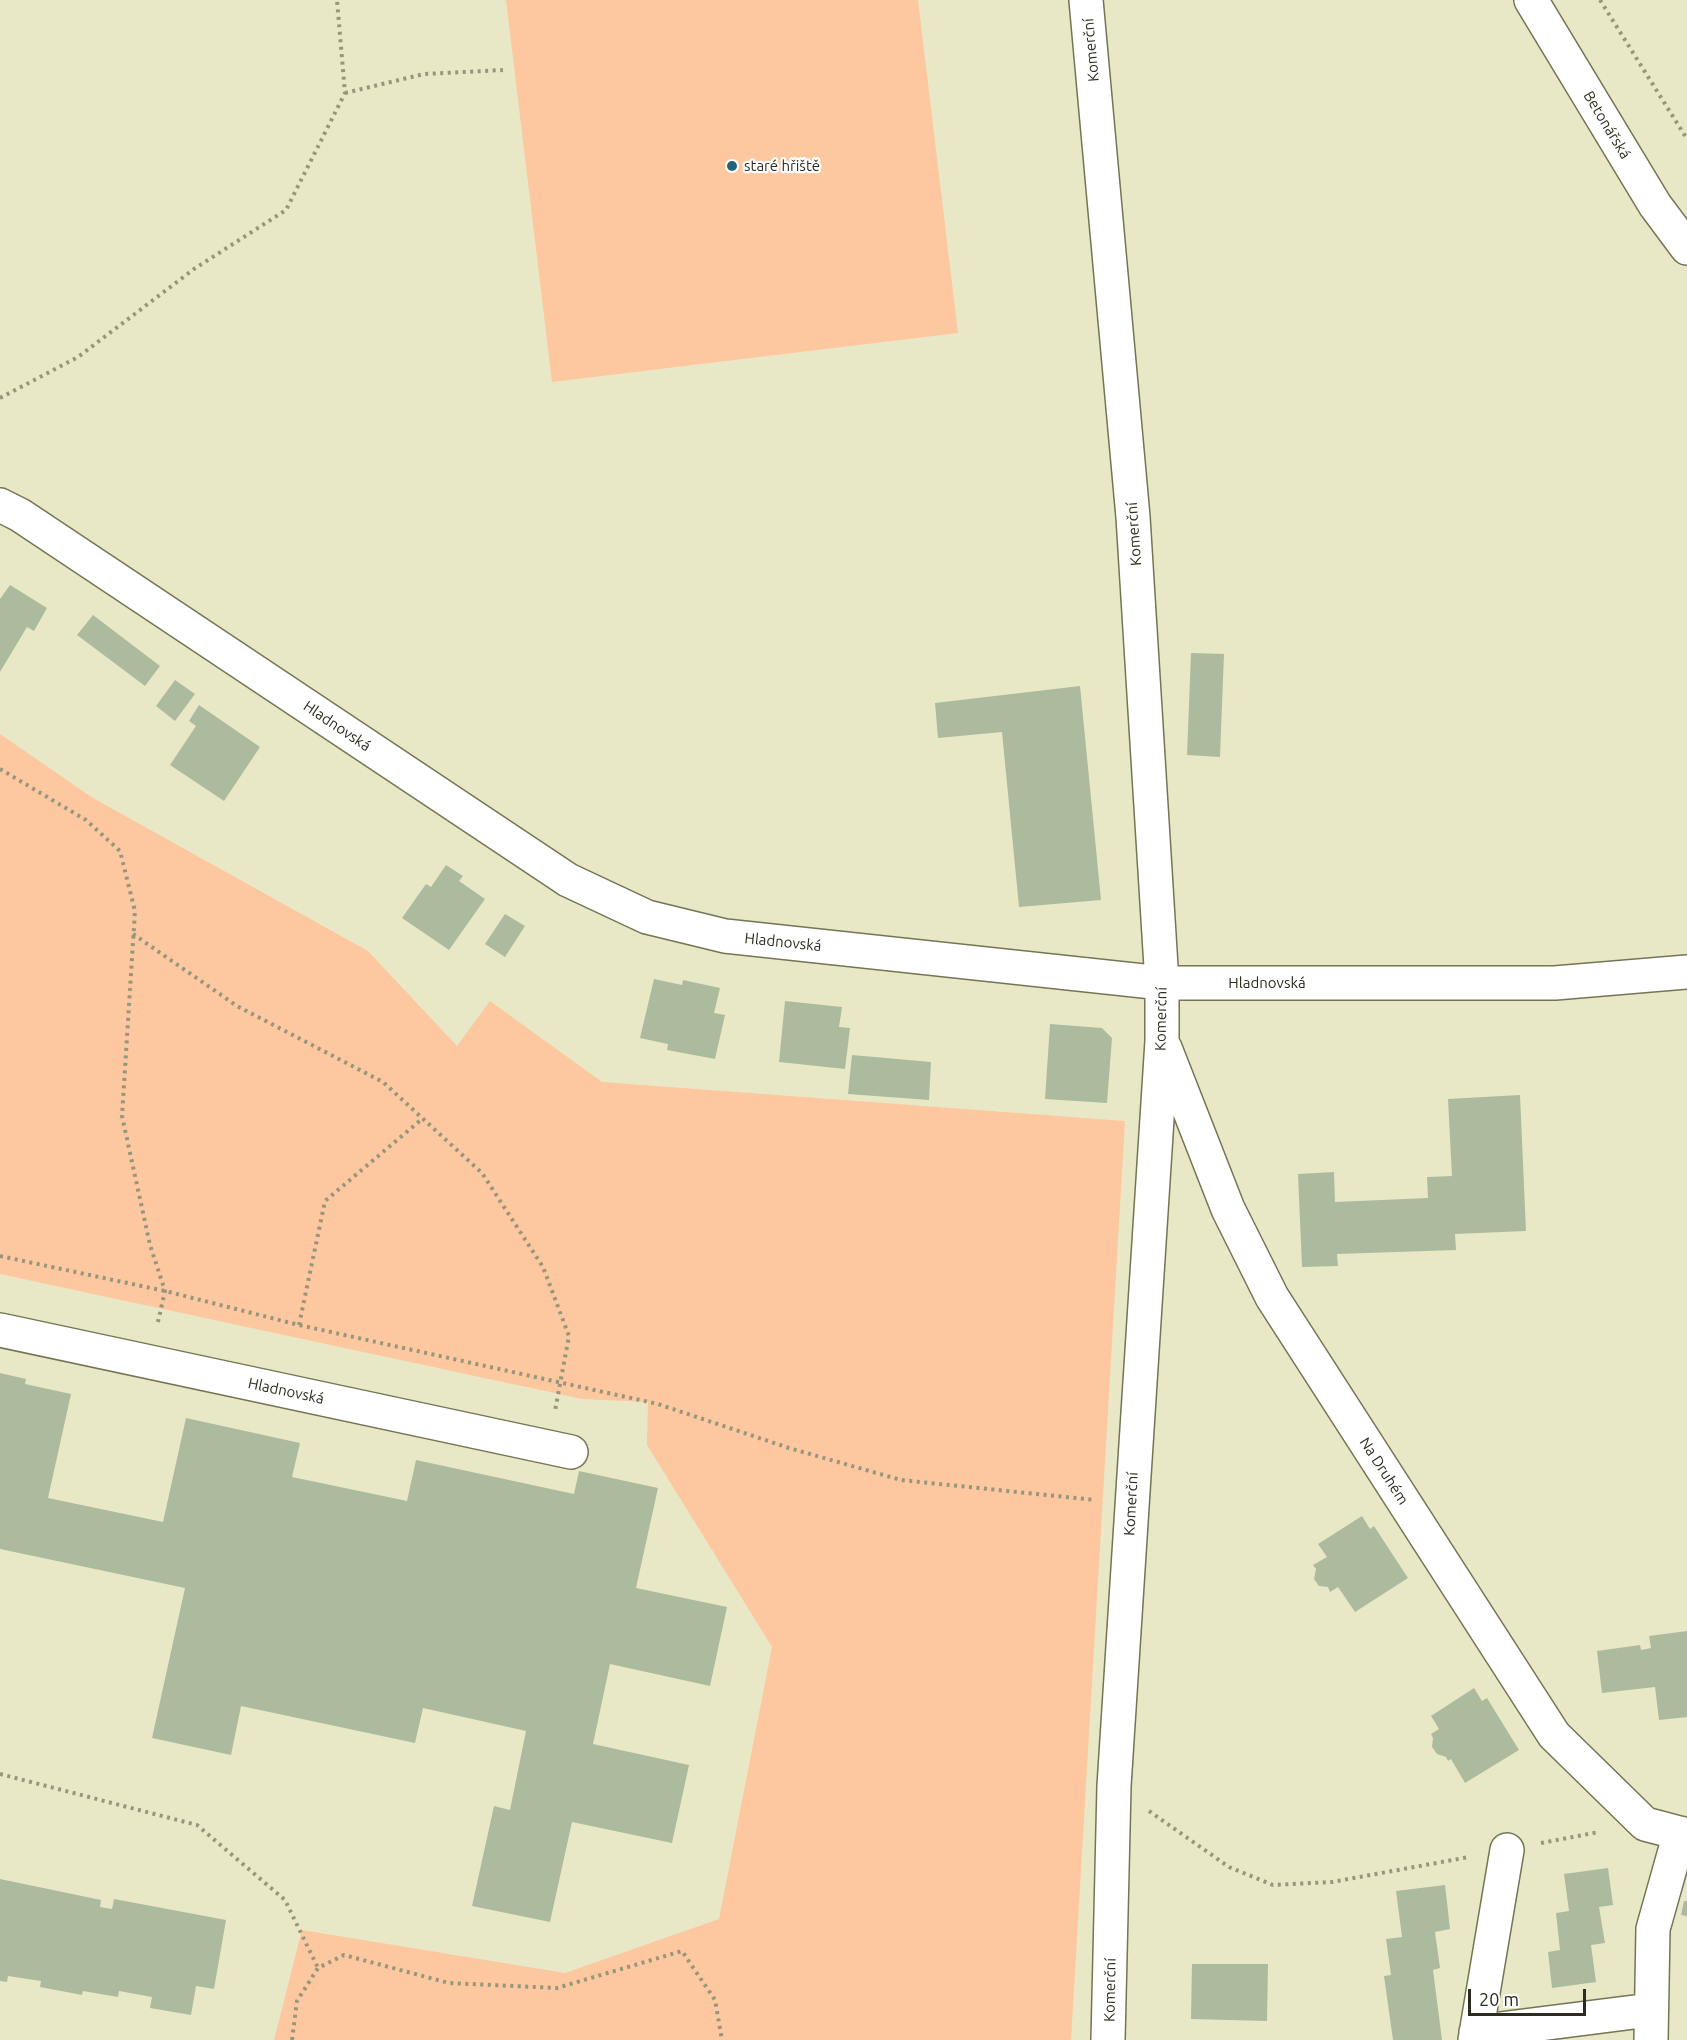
<!DOCTYPE html>
<meta charset="utf-8">
<style>
body{margin:0}
#map{position:relative;width:1687px;height:2040px;overflow:hidden;background:#e9e8c6;font-family:Ubuntu,sans-serif}
canvas{display:block}
.scale{position:absolute;left:1468px;top:1989px;width:118px;height:27px;box-sizing:border-box;border:3px solid #2d2c1f;border-top:0;padding-left:8px;font-size:18px;line-height:21px;white-space:nowrap;color:#2d2c1f;-webkit-text-stroke:4px #fff;paint-order:stroke}
</style>
<div id="map">
<canvas width="1687" height="2040"></canvas>
<div class="scale">20 m</div>
</div>
<script>
const c = document.querySelector('canvas').getContext('2d');
c.lineJoin = 'round';
function fillPath(path, color) { c.fillStyle = color; c.fill(path, 'evenodd'); }
function strokePath(path, color, width, dash) { c.strokeStyle = color; c.lineWidth = width; c.lineCap = dash ? 'butt' : 'round'; c.setLineDash(dash || []); c.stroke(path); }
function drawText(font, color, halo, rows, align = 'center') {
  c.font = font + ' Ubuntu,sans-serif'; c.lineWidth = 4.5; c.setLineDash([]); c.textBaseline = 'middle'; c.strokeStyle = halo; c.fillStyle = color; for (const [text, x, y, turn = 0] of rows) {
    c.save(); c.translate(x, y); c.rotate((+turn || 0) * Math.PI / 180); c.textAlign = isNaN(turn) ? turn : align; if (halo) c.strokeText(text, 0, 0); c.fillText(text, 0, 0); c.restore();
  }
}
const green = new Path2D(`
 M506 0H918L958 333 552 382Z
 M0 734 93 798 368 951 457 1046 490 1001 602 1082 1125 1121 1071 2040H274L302 1930 565 1973 719 1919 772 1647 647 1445 648 1402 582 1399 0 1274Z`);
const building = new Path2D(`
 M10 585 47 608 34 631 27 627 0 672V599Z
 M93 615 160 666 145 686 77 635Z
 M1191 653 1224 654 1220 757 1187 755Z
 M175 680 195 694 175 721 156 706Z
 M1080 686 1101 900 1019 907 1002 732 938 738 935 703Z
 M199 705 260 747 224 801 170 765 196 726 189 721Z
 M446 865 463 876 459 881 485 899 449 950 402 918 426 884 431 887Z
 M505 914 525 926 505 957 485 944Z
 M654 979 682 985 683 980 720 988 714 1013 725 1015 715 1059 667 1050 668 1044 640 1038Z
 M785 1001 842 1007 839 1027 850 1028 845 1069 779 1062Z
 M1050 1024 1102 1028 1112 1038 1107 1103 1045 1099Z
 M852 1055 931 1062 929 1100 848 1094Z
 M1520 1095 1526 1231 1455 1234 1456 1250 1337 1254 1338 1266 1302 1267 1298 1174 1334 1172 1335 1202 1428 1198 1427 1177 1452 1176 1448 1099Z
 M0 1373 26 1379 25 1384 71 1394 48 1498 163 1522 186 1418 300 1443 292 1477 407 1501 416 1460 574 1494 579 1471 658 1488 636 1588 727 1607 710 1686 610 1664 593 1744 689 1765 672 1843 572 1822 550 1922 472 1906 494 1806 510 1810 526 1731 423 1708 415 1743 241 1706 231 1755 152 1738 185 1588 0 1549Z
 M1362 1516 1370 1529 1374 1526 1408 1578 1355 1612 1338 1587 1330 1592 1328 1587 1319 1586 1314 1579 1316 1569 1313 1565 1327 1557 1318 1544Z
 M1687 1631V1717L1659 1720 1655 1687 1602 1693 1597 1651 1640 1645 1641 1650 1651 1648 1649 1636Z
 M1474 1688 1482 1701 1487 1698 1519 1750 1465 1783 1451 1759 1448 1761 1446 1757 1437 1754 1432 1747 1433 1738 1431 1734 1439 1729 1431 1716Z
 M1608 1868 1613 1905 1599 1907 1605 1943 1591 1945 1596 1982 1552 1988 1548 1952 1560 1950 1556 1913 1569 1911 1564 1874Z
 M0 1879 101 1900 100 1907 112 1909 114 1899 226 1920 214 1989 196 1986 191 2015 150 2008 152 1997 119 1991 118 1997 83 1991 82 1995 40 1987 41 1981 8 1976 7 1982 0 1981Z
 M1445 1885 1450 1929 1435 1932 1440 1968 1433 1970 1442 2040H1393L1384 1976 1391 1975 1386 1939 1402 1937 1396 1891Z
 M1684 1901H1687V1916L1681 1915Z
 M1192 1964H1268L1267 2021 1191 2019Z`);
const path = new Path2D(`
 M1600 0 1687 139
 M345 93 424 74 503 70
 M0 398 78 357 194 269 286 210 345 93 337 0
 M0 769 86 820 120 851 135 911 122 1116 150 1245 165 1291 157 1326
 M133 934 237 1006 383 1082 482 1173 543 1267 569 1336 555 1411
 M0 1256 165 1291 299 1325 658 1404 789 1448 901 1480 1095 1500
 M299 1325 325 1201 422 1119
 M0 1774 197 1825 285 1900 318 1968
 M1149 1811 1229 1867 1273 1885 1332 1882 1469 1857
 M1541 1843 1599 1832
 M292 2040 297 2001 318 1968 344 1955 449 1983 557 1988 682 1951 715 2000 722 2040`);
const minor = new Path2D(`
 M1086 0 1133 517 1162 983V1041L1114 1786 1108 2040
 M1531 0 1655 205 1687 248
 M0 505 20 515 568 880 647 917 725 936 1162 983H1555L1687 972
 M1165 1048 1228 1209 1272 1297 1554 1735 1645 1824 1687 1835
 M0 1330 571 1452
 M1476 2032 1650 2010
 M1475 2040 1507 1850
 M1651 2040 1653 1929 1680 1833`);
const markers = [
 [732,166,6,"#256279"]
];
const streetNames = [
 ["Komerční",1091,50,-95],
 ["Betonářská",1607,125,59],
 ["Komerční",1134,534,-94],
 ["Hladnovská",337,726,34],
 ["Hladnovská",783,942,6],
 ["Hladnovská",1267,983],
 ["Komerční",1161,1019,-89],
 ["Hladnovská",286,1391,12],
 ["Na Druhém",1384,1471,57],
 ["Komerční",1131,1504,-87],
 ["Komerční",1110,1990,-89]
];
const poiNames = [
 ["staré hřiště",744,166]
];
fillPath(green, '#fdc7a0');
fillPath(building, '#acbb9e');
strokePath(minor, '#757455', 36);
strokePath(path, '#97967d', 4, [3, 4.5]);
strokePath(minor, '#fff', 33);
for (const [x, y, r, color] of markers) { const dot = new Path2D(); dot.arc(x, y, r, 0, 2 * Math.PI); c.fillStyle = color; c.fill(dot); strokePath(dot, '#fff', 2); }
drawText('15px', '#2d2c1f', '#fff', streetNames);
drawText('15px', '#2d2c1f', '#fff', poiNames, 'left');
</script>
